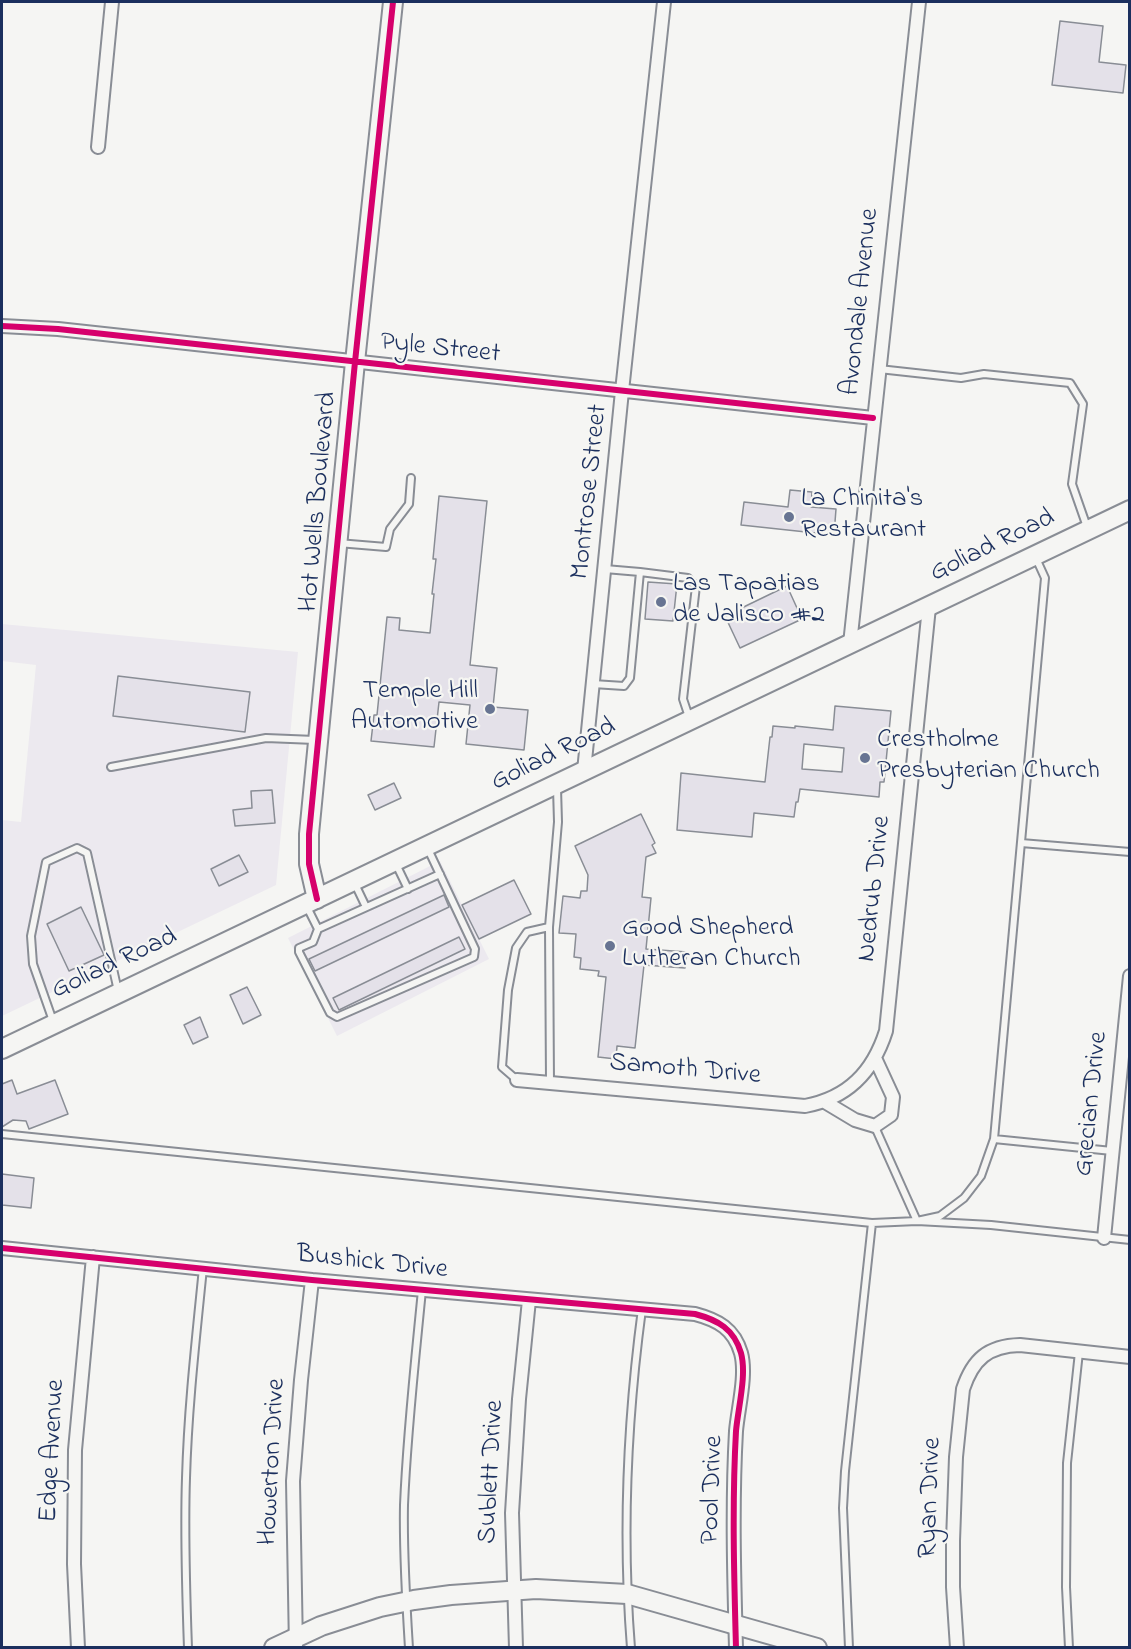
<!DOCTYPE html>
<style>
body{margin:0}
#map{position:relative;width:1131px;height:1649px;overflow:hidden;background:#f5f5f3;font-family:"Indie Flower",sans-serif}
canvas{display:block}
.frame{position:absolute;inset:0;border:3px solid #1b2f5e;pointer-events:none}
</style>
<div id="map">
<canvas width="1131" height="1649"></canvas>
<div class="frame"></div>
</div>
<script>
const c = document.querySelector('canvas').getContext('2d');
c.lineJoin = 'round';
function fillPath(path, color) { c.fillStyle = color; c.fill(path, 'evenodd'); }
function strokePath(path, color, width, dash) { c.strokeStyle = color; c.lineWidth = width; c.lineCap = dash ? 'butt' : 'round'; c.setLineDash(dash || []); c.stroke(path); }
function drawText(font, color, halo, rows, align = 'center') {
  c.font = font + ' "Indie Flower",sans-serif'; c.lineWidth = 4.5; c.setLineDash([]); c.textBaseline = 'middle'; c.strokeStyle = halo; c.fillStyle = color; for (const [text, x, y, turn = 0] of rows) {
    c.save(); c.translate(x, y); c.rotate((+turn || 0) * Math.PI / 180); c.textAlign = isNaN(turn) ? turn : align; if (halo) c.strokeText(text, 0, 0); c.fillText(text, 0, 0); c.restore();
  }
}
const built = new Path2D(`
 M2 624 298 652 276 885 2 1016V820L21 822 36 665 2 661Z
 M440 861 489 959 337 1036 288 938Z`);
const building = new Path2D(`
 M1060 21 1103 26 1099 62 1126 65 1123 93 1052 85Z
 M790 490 812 492 811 507 836 509 834 535 741 525 744 502 788 507Z
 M439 496 487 501 470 665 497 668 493 707 528 710 524 750 466 744 470 705 439 702 434 747 371 741 374 715H377L387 617 400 618 399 630 430 633 434 594H432L436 559H433Z
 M648 582 677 584 673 621 645 619Z
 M787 586 802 619 740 648 725 616Z
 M118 676 250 692 245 732 113 716Z
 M835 706 891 711 884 782H880L879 797 800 789 798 802H796L794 817 754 813 752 837 677 830 681 773 765 782 770 737H772L773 726 795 728V726L833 730ZM804 744 844 748 842 772 802 769Z
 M394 783 401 798 375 810 368 795Z
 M272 790 275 823 235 826 233 810 252 808 251 791Z
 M641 814 655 843 652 845 656 853 646 857 642 897 651 898 646 949 687 952 685 968 644 965 635 1048 617 1046 616 1059 598 1057 606 977 598 976 599 971 580 969 581 958 574 957 576 934 559 933 563 896 580 898 581 891H587L588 875 575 846Z
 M239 855 248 872 219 886 211 869Z
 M514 880 531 914 479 939 462 905Z
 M444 895 449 907 315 971 309 959Z
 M81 907 104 955 69 971 47 924Z
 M459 937 465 949 339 1010 333 998Z
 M247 987 261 1015 243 1024 230 995Z
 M200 1017 208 1037 193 1044 184 1025Z
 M12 1080 17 1094 55 1080 68 1114 29 1129 26 1121 13 1120 2 1127V1084Z
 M2 1174 34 1178 31 1208 2 1205Z`);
const lane = new Path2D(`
 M879 369 961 378 984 374 1070 383 1083 404 1072 484 1087 527
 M338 543 386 547 390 529 409 504 411 478
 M605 569 640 572
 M593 684 624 686 630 678 640 572 688 578 696 586 683 699 689 717
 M111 767 266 738 315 740
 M1021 843 1130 852
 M395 862 408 889
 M355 884 366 907
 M306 905 318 929 313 942 299 948V952L330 1013 337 1017 474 957 475 949 427 847
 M318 929 440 874
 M53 1021 33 964 31 936 46 862 77 848 87 853 118 991
 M517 1080 502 1067 508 990 516 948 527 932 549 927
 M550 1083 549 927 558 822 557 788
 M875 1127 917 1221 940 1216 964 1198 981 1176 994 1139 1045 578 1035 556
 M2 1134 872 1223 917 1221 991 1225 1130 1240
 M994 1139 1112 1151
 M188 1648C186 1591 184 1535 186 1478 188 1408 196 1338 203 1268
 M409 1648C406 1600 403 1553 404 1505 407 1433 415 1362 422 1290
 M631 1648C622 1535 627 1421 642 1309
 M849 1648 843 1508 845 1471 872 1223
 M1069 1648 1066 1587 1067 1463 1079 1352`);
const street = new Path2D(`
 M98 147 112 2
 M2 326 58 329 873 418
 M850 644 919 2
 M584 771 622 391 664 2
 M517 1080 805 1106C848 1098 873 1072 886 1031L929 607
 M825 1102 855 1120 875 1126 891 1115 893 1097 875 1058
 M1104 1238 1130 976
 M2 1248 312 1280 695 1314C718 1320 734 1329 741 1353 747 1375 738 1408 736 1431 732 1503 734 1575 736 1648
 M78 1648 74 1564 75 1450 93 1257
 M296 1648 293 1481 301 1380 312 1280
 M516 1648 512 1513 519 1399 529 1300
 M957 1648 953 1587V1541L956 1457 963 1389C973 1359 988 1346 1020 1345L1130 1357`);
const secondary = new Path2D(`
 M317 899 309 864V834L355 362 393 2
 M2 1049 1130 510
 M274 1648 321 1626 380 1607 414 1600 451 1595 536 1589 627 1594 817 1648`);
const cycleway = new Path2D(`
 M2 326 58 329 873 418
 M317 899 309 864V834L355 362 393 2
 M2 1248 312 1280 695 1314C718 1320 734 1329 741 1353 747 1375 738 1408 736 1431 732 1503 734 1575 736 1648`);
const markers = [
 [789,517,6,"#677492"],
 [661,602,6,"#677492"],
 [490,709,6,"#677492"],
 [865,758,6,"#677492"],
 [610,946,6,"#677492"]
];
const streetNames = [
 ["Avondale Avenue",862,302,-84],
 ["Pyle Street",440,350,6],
 ["Montrose Street",591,492,-84],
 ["Hot Wells Boulevard",320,502,-85],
 ["Goliad Road",993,547,-26],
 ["Goliad Road",554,756,-26],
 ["Nedrub Drive",876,889,-84],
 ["Goliad Road",115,965,-25],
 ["Samoth Drive",685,1071,5],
 ["Grecian Drive",1093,1104,-84],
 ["Bushick Drive",372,1264,6],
 ["Edge Avenue",54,1451,-87],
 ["Howerton Drive",274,1462,-87],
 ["Sublett Drive",493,1472,-87],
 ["Pool Drive",714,1490,-88],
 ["Ryan Drive",932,1498,-88]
];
const poiNames = [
 ["La Chinita's",801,501],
 ["Restaurant",801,532],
 ["Las Tapatias",673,586],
 ["de Jalisco #2",673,617],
 ["Temple Hill",478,693,"right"],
 ["Automotive",478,724,"right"],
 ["Crestholme",877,742],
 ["Presbyterian Church",877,773],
 ["Good Shepherd",622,930],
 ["Lutheran Church",622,961]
];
fillPath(built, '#ece9ef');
fillPath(building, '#e4e1e9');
strokePath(building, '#898d95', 1.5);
strokePath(lane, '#898d95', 10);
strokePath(street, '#898d95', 16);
strokePath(secondary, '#898d95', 22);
strokePath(lane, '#f5f5f3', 6);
strokePath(street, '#f5f5f3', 12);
strokePath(secondary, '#f5f5f3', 18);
strokePath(cycleway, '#d6006c', 6);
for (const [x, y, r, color] of markers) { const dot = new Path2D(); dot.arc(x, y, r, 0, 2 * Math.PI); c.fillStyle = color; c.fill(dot); strokePath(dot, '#f6f6f2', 2); }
drawText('27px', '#1b2f5e', '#f6f6f2', streetNames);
drawText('27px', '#1b2f5e', '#f6f6f2', poiNames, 'left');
</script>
